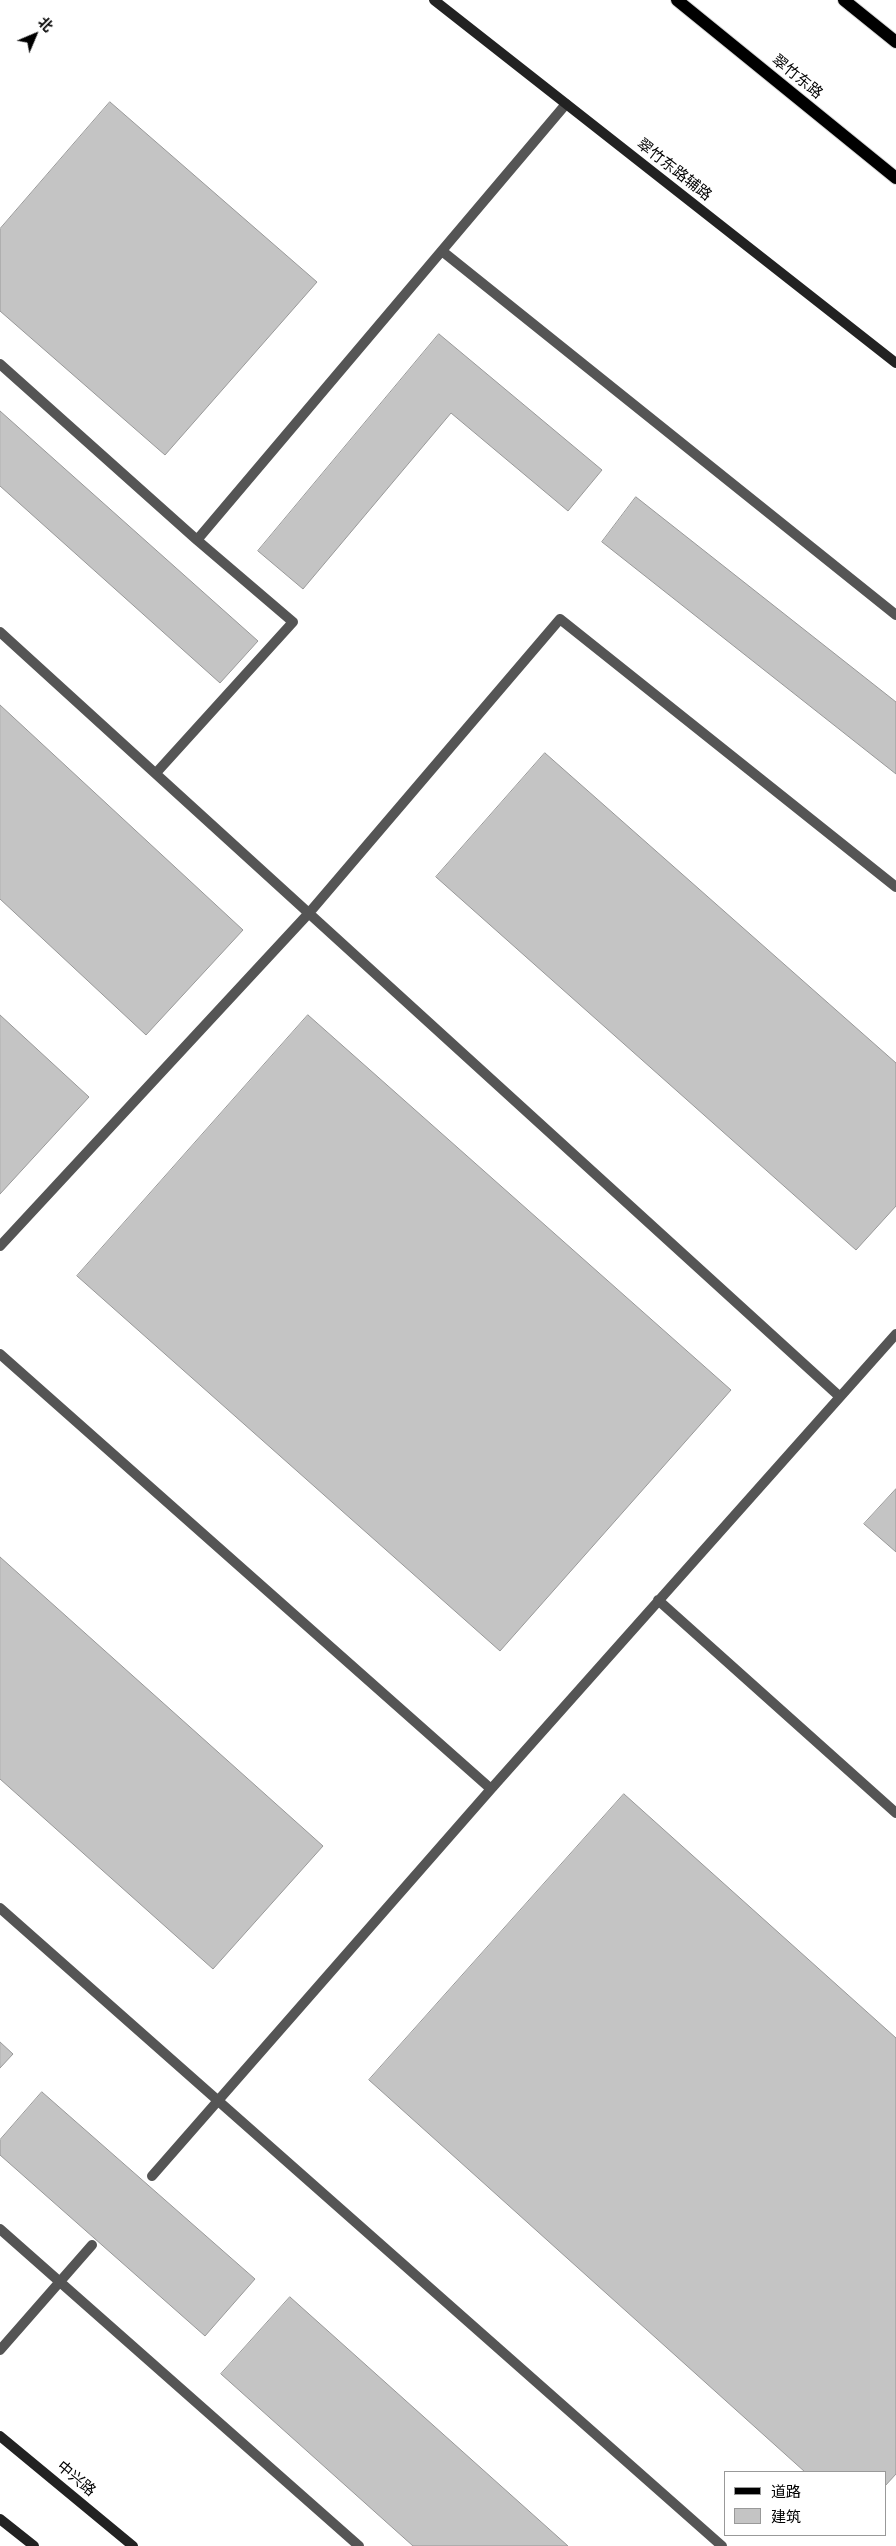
<!DOCTYPE html>
<meta charset="utf-8">
<style>
body{margin:0}
#map{position:relative;width:896px;height:2546px;overflow:hidden;background:#fff;font-family:Manrope,"Noto Sans SC",sans-serif}
canvas{display:block}
.legend{position:absolute;left:724px;top:2471px;width:162px;height:65px;box-sizing:border-box;background:#fff;border:1px solid #999;margin:0;padding:6px 9px;list-style:none;font-size:15px;color:#000}
.legend li{display:flex;align-items:center;gap:10px;height:25px}
.legend b{width:25px;border:1px solid #999}
.north{position:absolute;left:10px;top:10px;width:50px;height:50px;-webkit-text-stroke:4px #fff;paint-order:stroke;rotate:45deg;font-size:14px;font-weight:700;line-height:20px;text-align:center;color:#000}
.north::after{content:'';display:block;margin:auto;width:18px;height:22px;background:#000;clip-path:polygon(50% 0,100% 100%,50% 72%,0 100%)}
</style>
<div id="map">
<canvas width="896" height="2546"></canvas>
<ul class="legend">
<li><b style="height:6px;background:#000"></b>道路</li>
<li><b style="height:14px;background:#c4c4c4"></b>建筑</li>
</ul>
<div class="north">北</div>
</div>
<script>
const c = document.querySelector('canvas').getContext('2d');
c.lineJoin = 'round';
function fillPath(path, color) { c.fillStyle = color; c.fill(path, 'evenodd'); }
function strokePath(path, color, width, dash) { c.strokeStyle = color; c.lineWidth = width; c.lineCap = dash ? 'butt' : 'round'; c.setLineDash(dash || []); c.stroke(path); }
function drawText(font, color, halo, rows, align = 'center') {
  c.font = font + ' Manrope,"Noto Sans SC",sans-serif'; c.lineWidth = 4; c.setLineDash([]); c.textBaseline = 'middle'; c.strokeStyle = halo; c.fillStyle = color; for (const [text, x, y, turn = 0] of rows) {
    c.save(); c.translate(x, y); c.rotate((+turn || 0) * Math.PI / 180); c.textAlign = isNaN(turn) ? turn : align; if (halo) c.strokeText(text, 0, 0); c.fillText(text, 0, 0); c.restore();
  }
}
const building = new Path2D(`
 M110 102 317 282 165 455 0 311V229Z
 M439 334 602 470 568 511 451 413 303 589 258 551Z
 M0 411 258 641 220 683 0 486Z
 M636 497 896 702V774L602 542Z
 M0 705 243 930 146 1035 0 899Z
 M545 753 896 1063V1206L856 1250 436 877Z
 M0 1015 89 1097 0 1194Z
 M308 1015 731 1390 500 1651 77 1276Z
 M896 1489V1552L864 1524Z
 M0 1557 323 1846 213 1969 0 1779Z
 M624 1794 896 2038V2474L885 2486V2472H805L369 2080Z
 M0 2042 13 2054 0 2068Z
 M42 2092 255 2279 205 2336 0 2155V2140Z
 M290 2297 568 2546H413L221 2374Z`);
const lane = new Path2D(`
 M442 251 896 615
 M0 364 197 540 566 104
 M0 632 839 1396
 M156 773 293 622 197 540
 M0 1246 309 913 560 619 896 887
 M0 1354 491 1789
 M658 1600 896 1813
 M0 1908 722 2546
 M152 2176 491 1789 896 1334
 M0 2229 359 2546
 M0 2350 92 2245`);
const secondary = new Path2D(`
 M434 0 896 363
 M0 2436 133 2546
 M0 2519 34 2546`);
const primary = new Path2D(`
 M677 0 896 178
 M844 0 896 42`);
const streetNames = [
 ["翠竹东路",797,77,39],
 ["翠竹东路辅路",674,170,38],
 ["中兴路",76,2479,40]
];
fillPath(building, '#c4c4c4');
strokePath(building, '#999', 1);
strokePath(primary, '#dbdbdb', 14);
strokePath(lane, '#555', 10);
strokePath(secondary, '#222', 10);
strokePath(primary, '#000', 12);
drawText('15px', '#000', '#fff', streetNames);
</script>
